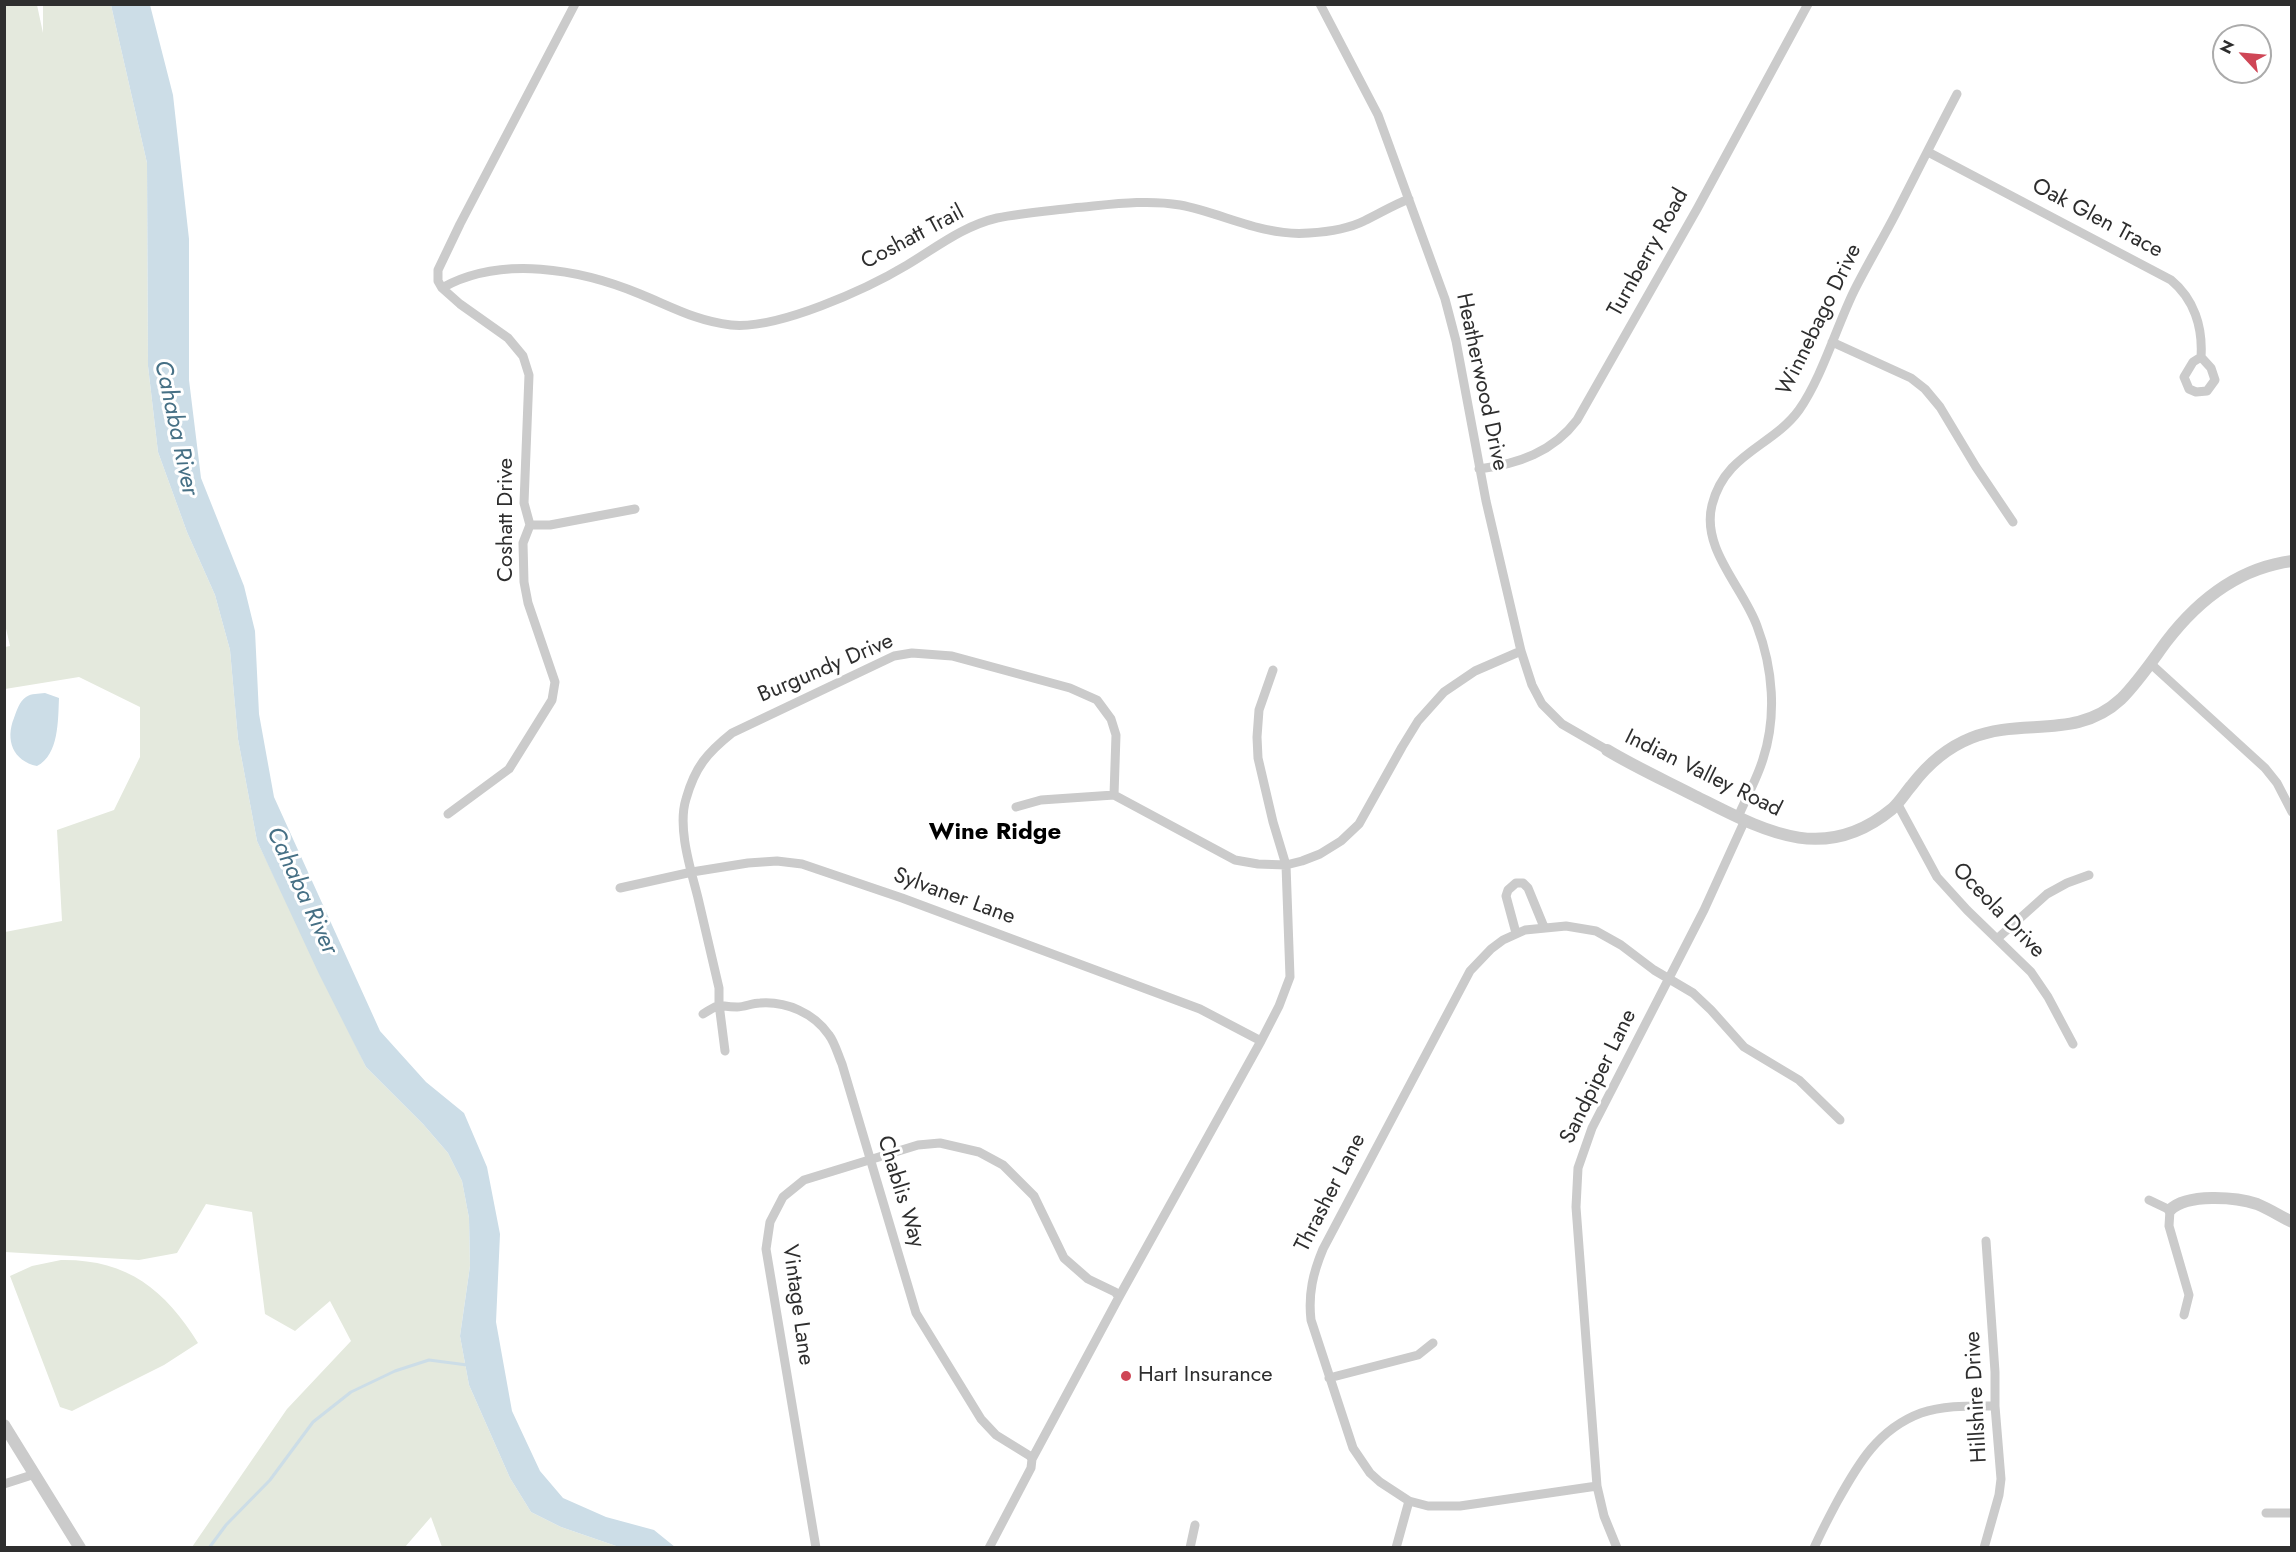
<!DOCTYPE html>
<style>
body{margin:0}
#map{position:relative;width:2296px;height:1552px;overflow:hidden;background:#fff;font-family:Jost,sans-serif}
canvas{display:block}
.frame{position:absolute;inset:0;border:6px solid #2e2e2e;pointer-events:none}
.north{position:absolute;left:2212px;top:24px;width:60px;height:60px;box-sizing:border-box;background:#fff;border:2px solid #ababab;border-radius:50%;rotate:296deg;font-size:16px;font-weight:700;line-height:24px;text-align:center;color:#2e2e2e}
.north::after{content:'';display:block;margin:auto;width:21px;height:27px;background:#cf4656;clip-path:polygon(50% 0,100% 100%,50% 72%,0 100%)}
</style>
<div id="map">
<canvas width="2296" height="1552"></canvas>
<div class="frame"></div>
<div class="north">N</div>
</div>
<script>
const c = document.querySelector('canvas').getContext('2d');
c.lineJoin = 'round';
function fillPath(path, color) { c.fillStyle = color; c.fill(path, 'evenodd'); }
function strokePath(path, color, width, dash) { c.strokeStyle = color; c.lineWidth = width; c.lineCap = dash ? 'butt' : 'round'; c.setLineDash(dash || []); c.stroke(path); }
function drawText(font, color, halo, rows, align = 'center') {
  c.font = font + ' Jost,sans-serif'; c.lineWidth = 6; c.setLineDash([]); c.textBaseline = 'middle'; c.strokeStyle = halo; c.fillStyle = color; for (const [text, x, y, turn = 0] of rows) {
    c.save(); c.translate(x, y); c.rotate((+turn || 0) * Math.PI / 180); c.textAlign = isNaN(turn) ? turn : align; if (halo) c.strokeText(text, 0, 0); c.fillText(text, 0, 0); c.restore();
  }
}
const green = new Path2D(`
 M5 5H37L43 33V5H111L147 163 148 366 158 452 187 532 215 595 230 650 238 739 257 841 366 1067 423 1124 448 1153 462 1181 469 1218 470 1266 460 1336 469 1385 510 1478 531 1512 561 1527 619 1547H442L431 1517 405 1547H192L287 1409 351 1341 330 1301 295 1331 265 1314 252 1212 206 1204 177 1253 139 1260 5 1252V932L62 921 57 830 114 810 140 757V707L79 677 5 689V647L10 646 5 624Z
 M61 1260C126 1259 165 1289 198 1343L164 1365 72 1411 60 1407 10 1276 32 1266Z`);
const water = new Path2D(`
 M111 5H150L173 95 189 239V380L201 478 244 586 255 631 259 714 274 797 380 1031 426 1082 464 1113 487 1167 500 1234 496 1322 512 1411 540 1471 563 1498 606 1517 654 1530 675 1547H619L561 1527 531 1512 510 1478 469 1385 460 1336 470 1266 469 1218 462 1181 448 1153 423 1124 366 1067 319 974 257 841 238 739 230 650 215 595 187 532 158 452 148 366 147 163Z
 M45 693 59 698C58 720 59 755 37 766 13 761 5 740 14 718 17 710 19 702 26 697 32 693 38 694 45 693Z`);
const stream = new Path2D(`
 M209 1548 226 1525 270 1480 313 1422 351 1392 395 1371 429 1360 467 1365`);
const minor = new Path2D(`
 M1320 4 1378 115 1445 299 1456 341 1486 501 1521 651 1532 685 1542 704 1562 724 1607 750
 M1928 152 2171 280C2194 299 2203 327 2201 357
 M442 288C501 255 580 269 640 294 672 307 696 321 731 325 777 330 867 289 907 265 937 247 963 226 997 218 1022 213 1048 211 1073 208 1108 205 1145 199 1180 205 1223 213 1264 237 1309 233 1326 232 1348 229 1364 221 1379 214 1393 205 1409 199
 M1832 342 1911 378 1925 389 1940 407 1976 467 2013 522
 M2201 357 2211 368 2215 380 2207 391 2196 392 2189 389 2184 377 2193 362Z
 M1479 469C1518 464 1553 452 1577 420L1697 209 1808 4
 M530 525H550L635 509
 M2151 664 2265 768 2277 783 2292 812
 M1897 803 1937 877 1967 910 2031 972 2048 997 2073 1044
 M1016 807 1041 800 1114 795 1235 860 1258 864 1286 865 1302 861 1320 854 1341 841 1359 824 1402 747 1418 721 1444 692 1475 671 1521 651
 M448 814 509 769 552 700 555 682 528 603 524 582 523 543 530 525 524 503 529 375 523 356 508 338 460 304 442 288 438 281V270L460 224 575 4
 M1738 817C1746 798 1757 779 1763 759 1777 716 1773 668 1757 626 1743 587 1701 549 1712 505 1725 453 1772 447 1799 410 1822 377 1836 328 1854 291 1867 265 1882 240 1895 215 1916 174 1936 134 1957 94
 M620 888 692 872 748 863 777 861 802 864 902 898 1200 1009 1261 1041
 M1516 933 1506 896 1508 890 1516 883H1523L1528 888 1544 927
 M1998 938 2047 894 2067 883 2089 875
 M703 1014C724 1001 716 1007 737 1007 745 1007 752 1003 760 1003 786 1001 814 1013 829 1035 835 1043 838 1055 842 1064L916 1313 981 1419 996 1435 1030 1456 1032 1459
 M725 1051 719 1004V988C712 958 705 928 698 898 691 870 677 828 686 799 695 767 707 753 732 733L894 656 912 653 952 656 1070 688 1097 700 1111 719 1116 735 1114 795
 M2149 1200 2170 1210 2169 1226 2189 1295 2184 1315
 M1329 1378 1418 1355 1433 1343
 M4 1484 35 1474
 M1597 1486 1460 1506H1428L1409 1501 1380 1482 1370 1473 1353 1448 1311 1320C1308 1294 1313 1273 1323 1249L1470 971 1491 949 1503 940 1525 930 1566 926 1596 931 1621 945 1654 970 1693 993 1711 1010 1744 1047 1799 1080 1840 1120
 M2266 1513H2292
 M816 1548 766 1249 770 1222 783 1197 804 1180 918 1145 940 1143 979 1152 1003 1165 1034 1196 1064 1258 1088 1279 1115 1292 1119 1297
 M989 1548 1031 1468 1032 1459 1119 1297 1261 1041 1279 1006 1290 977 1286 865 1273 822 1258 758 1257 737 1259 710 1273 670
 M1190 1548 1195 1525
 M1396 1548 1409 1501
 M1617 1548 1604 1516 1597 1486 1576 1207 1578 1168 1592 1128 1704 910 1745 820
 M1814 1548C1821 1532 1829 1517 1837 1502 1858 1464 1878 1429 1921 1413 1944 1405 1970 1406 1995 1406
 M1984 1548 1999 1495 2001 1479 1995 1406V1372L1986 1241`);
const tertiary = new Path2D(`
 M1607 750C1635 767 1666 781 1695 796 1763 830 1823 866 1892 809 1900 802 1905 793 1912 785 1928 764 1946 748 1971 738 2022 717 2076 741 2121 699 2138 682 2152 661 2166 642 2198 600 2238 568 2292 561
 M2170 1210C2187 1193 2236 1197 2257 1204 2269 1209 2280 1216 2292 1222
 M4 1425 80 1548`);
const markers = [
 [1126,1376,6,"#cf4656"]
];
const streetNames = [
 ["Oak Glen Trace",2097,219,28],
 ["Coshatt Trail",913,238,-28],
 ["Turnberry Road",1649,253,-61],
 ["Winnebago Drive",1820,320,-64],
 ["Heatherwood Drive",1481,382,78],
 ["Coshatt Drive",507,520,-90],
 ["Burgundy Drive",826,669,-23],
 ["Indian Valley Road",1703,774,26],
 ["Sylvaner Lane",954,897,20],
 ["Oceola Drive",1998,911,46],
 ["Sandpiper Lane",1599,1077,-64],
 ["Chablis Way",900,1192,73],
 ["Thrasher Lane",1331,1193,-63],
 ["Vintage Lane",797,1305,82],
 ["Hillshire Drive",1977,1397,-93]
];
const poiNames = [
 ["Hart Insurance",1138,1376]
];
const waterNames = [
 ["Cahaba River",175,428,78],
 ["Cahaba River",301,891,65]
];
const neighbourhoodNames = [
 ["Wine Ridge",995,833]
];
fillPath(green, '#e4e9dd');
fillPath(water, '#ccdde7');
strokePath(stream, '#ccdde7', 3);
strokePath(minor, '#cbcbcb', 9);
strokePath(tertiary, '#cbcbcb', 12);
for (const [x, y, r, color] of markers) { const dot = new Path2D(); dot.arc(x, y, r, 0, 2 * Math.PI); c.fillStyle = color; c.fill(dot); strokePath(dot, '#fff', 2); }
drawText('22px', '#2e2e2e', '#fff', streetNames);
drawText('22px', '#2e2e2e', '#fff', poiNames, 'left');
drawText('italic 24px', '#467085', '#fff', waterNames);
drawText('bold 24px', '#000', '#fff', neighbourhoodNames);
</script>
